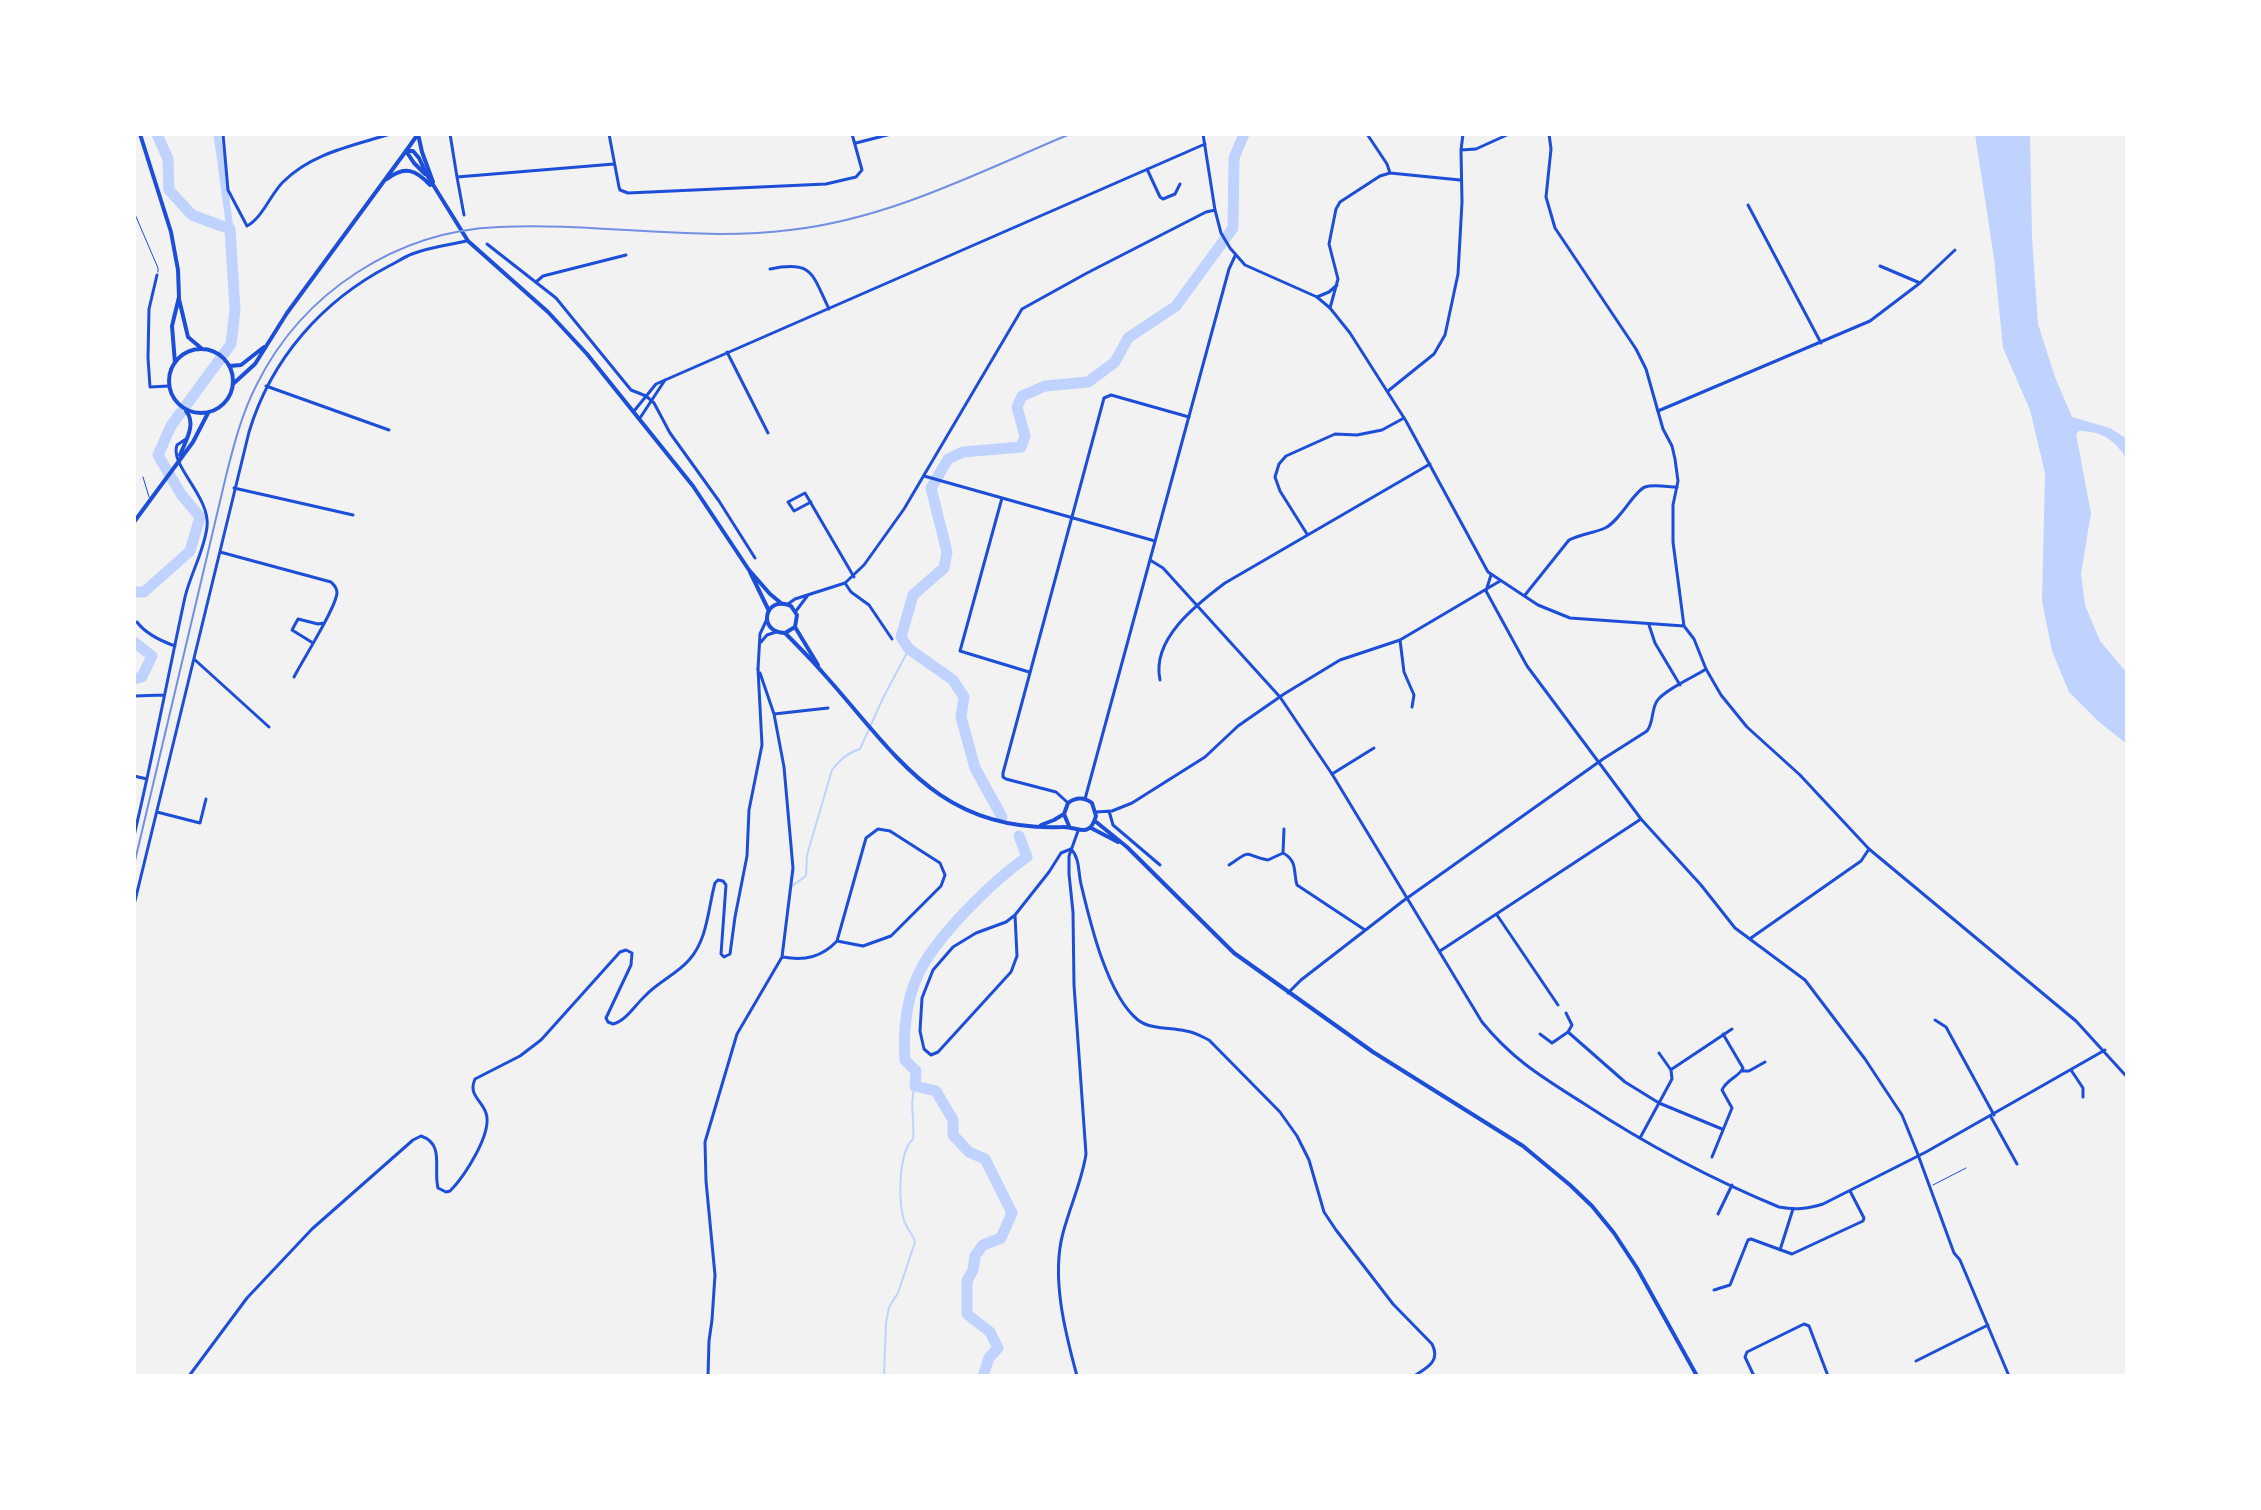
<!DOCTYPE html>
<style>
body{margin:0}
#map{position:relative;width:2261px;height:1510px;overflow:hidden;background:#f2f2f2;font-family:"Source Sans 3",sans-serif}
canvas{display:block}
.frame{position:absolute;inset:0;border:136px solid #fff;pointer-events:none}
</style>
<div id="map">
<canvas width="2261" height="1510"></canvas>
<div class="frame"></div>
</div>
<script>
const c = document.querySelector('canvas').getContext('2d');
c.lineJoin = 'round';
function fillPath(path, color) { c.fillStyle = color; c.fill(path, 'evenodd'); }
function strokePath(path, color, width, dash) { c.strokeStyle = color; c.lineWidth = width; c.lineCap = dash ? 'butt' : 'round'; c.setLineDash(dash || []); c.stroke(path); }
const water = new Path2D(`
 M1975 134H2030L2032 237 2038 324 2055 377 2072 417 2110 428 2127 439V460C2116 440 2101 431 2079 431L2076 434 2091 513 2081 574 2085 605 2100 641 2127 673V744L2099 722 2069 692 2052 651 2042 601 2045 473 2030 410 2003 348 1994 258Z`);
const stream = new Path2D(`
 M792 886 806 876 807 855 832 770C840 760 847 753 860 749L883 698 909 649
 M884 1376 886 1323 889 1307 898 1293 915 1242C913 1234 909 1232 906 1225 897 1208 898 1153 913 1139 915 1122 909 1103 915 1086`);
const canal = new Path2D(`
 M217 134 230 229`);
const river = new Path2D(`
 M134 592H144L190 551 200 517 181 494 158 455 171 426 231 344 235 310 230 229 192 215 169 190 168 159 157 134
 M134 642 152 656 142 677 134 679
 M1002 817 975 768 961 717 964 697 953 680 909 649 901 637 913 595 944 568 947 552 931 488 948 459 963 452 1021 447 1025 436 1017 407 1022 396 1045 386 1088 382 1115 362 1128 338 1176 306 1233 228 1234 158 1244 134
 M983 1376 989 1358 998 1348 990 1332 967 1314V1281L973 1270 975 1256 983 1245 1001 1238 1012 1213 985 1159 969 1152 953 1135V1120L936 1091 915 1086 916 1071 905 1060C903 1033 906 1000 918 975 935 937 994 880 1027 857L1019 836`);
const service = new Path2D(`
 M134 212 158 268V272
 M143 477 149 497
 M1933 1185 1966 1168`);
const minor = new Path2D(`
 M223 134 228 190 247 226C263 217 270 195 283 182 312 153 352 146 390 134
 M450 134 457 177 614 164
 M609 134 619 187 620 190 628 193 826 184 856 177 862 170 852 134
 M1367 134 1387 164 1390 173
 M856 143 891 134
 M1461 150 1476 149 1509 134
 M1147 169 1160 197 1163 199 1175 194 1180 184
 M457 177 464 215
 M1748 205 1821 343
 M487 244 556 298 631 390 646 396 654 403 670 433 719 501 755 558
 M1880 266 1920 283
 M770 269C813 260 812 274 829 309
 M157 275 149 309 148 358 150 387 169 386
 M536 282 543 276 626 255
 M1317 297 1329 292 1337 285
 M1330 308 1338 279 1329 244 1336 209 1340 202 1380 176 1390 173 1460 180
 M727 352 768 433
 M266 386 389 430
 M1388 391 1434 354 1445 335 1458 274 1462 202 1461 150 1463 134
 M634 411 656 384 1205 144
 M1658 411 1870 321 1920 283 1955 250
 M640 418 665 380
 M924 476 1155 541
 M234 488 353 515
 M1002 498 960 651 1029 672
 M811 502 794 511 788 502 805 493 854 577
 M1307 534 1280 491 1275 477 1279 464 1286 456 1335 434 1357 435 1382 430 1404 418
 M220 552 331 582C334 585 337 587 337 593 336 608 302 661 294 677
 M845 583 851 592 869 605 892 639
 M1486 591 1527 666 1641 819 1701 885 1735 928 1805 980 1865 1059 1902 1115 1917 1152 1954 1253 1960 1260 2009 1376
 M1486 591 1491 575
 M1525 595 1569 540C1581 534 1594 533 1605 528 1621 520 1633 492 1645 487 1654 484 1668 487 1677 487
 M137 622C145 633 161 641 175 646
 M1649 625 1655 643 1680 685
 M1400 640 1404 672 1414 695 1412 707
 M313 643 292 630 298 619 318 624 324 623
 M194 659 269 727
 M1160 680C1151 639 1197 604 1225 583L1430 464
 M134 696 164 695
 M774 714 828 708
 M1332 774 1374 748
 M134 776 147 779
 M1067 802 1056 792 1006 779 1003 777V773L1104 398 1111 395 1189 417
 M1109 811 1113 825 1160 865
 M157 812 200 823 206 799
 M1096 812 1112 811 1132 803 1205 757 1238 726 1284 694 1340 660 1400 640 1500 581
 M134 836C153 756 168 676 185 597 191 573 204 551 207 527 211 497 169 465 177 445L186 439
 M1283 853 1284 829
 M1229 865C1254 848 1242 855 1268 860L1283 853C1298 861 1293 872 1297 885L1365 930
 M134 905 249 432C271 359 322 301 389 266 397 262 404 257 412 254 429 247 449 245 466 241
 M1015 915 1017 956 1011 972 938 1052 931 1055 924 1049 920 1031 922 998 933 970 953 947 976 933 1006 922 1015 915 1049 872 1061 853 1071 849
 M1497 915 1558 1005
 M1751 938 1861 861 1869 849
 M1440 951 1641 819
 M783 957C805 961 822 957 837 941L866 838 878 829 890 831 940 863 945 875 941 886 891 936 863 946 837 941
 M1288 993 1301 980 1403 901 1603 759 1647 731C1654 722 1651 710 1657 701 1664 690 1694 677 1706 669
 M1566 1013 1572 1025 1568 1032 1625 1082 1659 1103 1722 1129
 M1935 1020 1946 1027 1994 1115
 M1540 1034 1552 1043 1568 1032
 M1659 1053 1671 1070
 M1672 1069 1732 1029
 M2071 1070 2083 1088V1097
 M1742 1071H1749L1765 1062
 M1991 1117 2017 1164
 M1640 1138 1672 1079 1671 1070
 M1712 1157 1732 1108 1722 1090C1727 1079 1739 1077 1743 1068L1723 1034
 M1718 1214 1732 1185
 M1780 1250 1793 1209
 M1714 1290 1730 1285 1748 1240 1751 1239 1792 1254 1863 1221 1864 1218 1850 1191
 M1916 1361 1988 1325
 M189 1376 247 1298 312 1229 413 1140 421 1136C445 1144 433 1169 438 1188L446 1192 450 1191C464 1177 493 1133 486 1113 481 1099 468 1095 475 1079L520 1056 541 1040 620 952 626 950 632 953 631 965 606 1018 608 1022 613 1024C626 1021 635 1005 645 996 658 982 677 974 689 960 708 939 708 908 715 883L718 880 723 881 726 885 721 954 724 957 730 954 735 917 747 856 749 810 762 745 758 669
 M708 1376 709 1341 712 1320 715 1275 706 1181 705 1142 737 1034 782 957 793 868 784 767 774 714 760 673
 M1754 1376 1745 1357 1747 1352 1804 1324 1809 1326 1828 1376`);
const tertiary = new Path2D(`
 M1203 134 1215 210 1221 233 1230 248 1245 265 1317 297 1330 308 1350 333 1406 421 1488 572 1538 605 1570 618 1684 626
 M1549 134 1551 149 1546 197 1555 228 1636 349 1646 369 1663 429 1672 446 1675 459 1678 481 1673 505V542L1684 626 1694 639 1706 669 1721 695 1747 727 1800 775 1869 849 2076 1021 2127 1077
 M1150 560 1163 568 1280 697 1332 774 1482 1022C1513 1060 1542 1077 1583 1103 1644 1143 1711 1179 1779 1207 1795 1210 1807 1209 1823 1204L1926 1152 2105 1050
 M788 604 795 599 845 583 864 565 904 509 1022 309 1087 273 1206 212 1215 210
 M796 611 808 595
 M761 642 767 635 776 632
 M758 669 760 634 767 619
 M1085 799 1229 269 1235 256
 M1071 849C1080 858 1078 872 1081 884 1090 922 1107 995 1138 1020 1151 1030 1170 1027 1186 1031 1194 1032 1201 1036 1209 1040L1280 1112 1297 1136 1309 1160 1324 1212 1336 1230 1393 1304 1432 1344C1441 1361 1427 1368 1414 1376
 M1077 1376C1065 1332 1051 1277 1063 1233 1070 1206 1082 1181 1086 1154L1074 985 1073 912 1069 874V856L1078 831`);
const secondary = new Path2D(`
 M418 134 422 152 433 182
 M406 151 418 134`);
const primary = new Path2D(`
 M140 134 171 232 178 270 179 297 172 326 175 363
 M406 151H413L419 158 427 175 468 241 548 312 587 354 693 486 749 570 770 594 781 603
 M406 151 414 163 425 174
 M387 179C405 165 416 170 430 185
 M179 299 188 337 201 348
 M169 381a32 32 0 1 1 64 0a32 32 0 1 1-64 0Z
 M229 366 241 365 264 347
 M233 384 255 364 287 313 406 151
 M180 455C185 442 197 424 186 411
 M134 522 193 442 208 413
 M750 572 769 611
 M795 627 818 665
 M785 633 795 627 797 615 791 606C765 594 756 632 785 633 798 646 811 659 823 673 896 754 938 832 1062 827 1078 826 1089 840 1096 816L1092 803C1084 797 1076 797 1068 803L1064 814 1069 826
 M1095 821 1127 847 1234 953 1373 1052 1523 1146 1570 1185 1592 1206 1614 1233 1637 1268 1697 1376
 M1041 825 1054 820 1064 814
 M1091 828 1118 842`);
const rail = new Path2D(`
 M134 865 226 476C234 444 242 413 257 384 303 292 397 231 499 227 596 222 694 242 790 230 889 219 979 172 1070 134`);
fillPath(water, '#bfd3fe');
strokePath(stream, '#bfd3fe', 2);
strokePath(canal, '#bfd3fe', 7);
strokePath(river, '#bfd3fe', 11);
strokePath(service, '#1d4ed8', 1);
strokePath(minor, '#1d4ed8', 3);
strokePath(tertiary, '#1d4ed8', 3);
strokePath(secondary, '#1d4ed8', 4);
strokePath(primary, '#1d4ed8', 4);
strokePath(rail, '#7290e2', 2);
</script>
